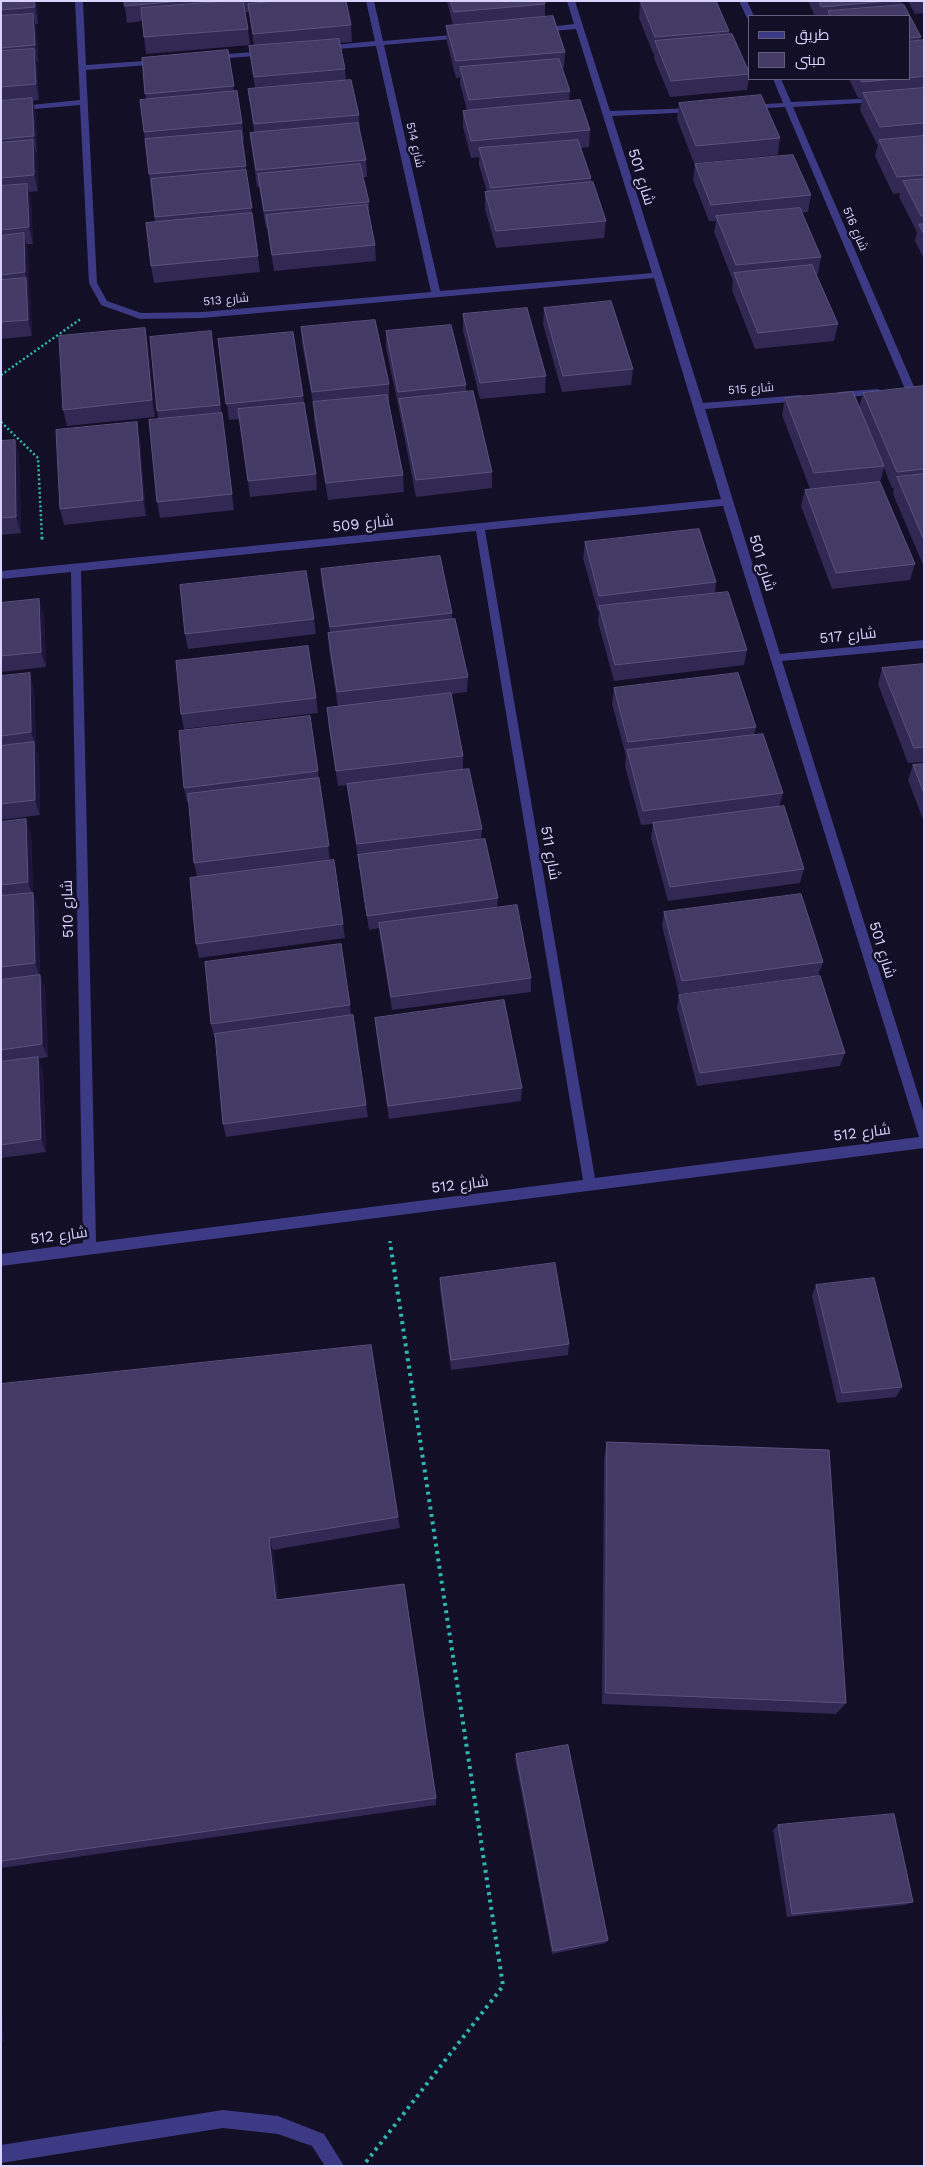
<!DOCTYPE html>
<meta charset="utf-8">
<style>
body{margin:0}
#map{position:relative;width:925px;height:2167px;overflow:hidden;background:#130f26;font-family:"Work Sans",Cairo,sans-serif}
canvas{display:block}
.frame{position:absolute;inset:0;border:2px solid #d9d4ff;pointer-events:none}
.legend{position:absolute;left:748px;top:15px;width:162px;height:65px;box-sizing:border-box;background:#130f26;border:1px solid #625e7d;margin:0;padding:6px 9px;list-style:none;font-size:15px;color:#d9d4ff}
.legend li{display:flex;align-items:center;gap:10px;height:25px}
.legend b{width:25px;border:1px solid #625e7d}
</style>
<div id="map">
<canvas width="925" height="2167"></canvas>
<div class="frame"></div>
<ul class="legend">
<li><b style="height:6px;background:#3d3a85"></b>طريق</li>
<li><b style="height:14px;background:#433a66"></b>مبنى</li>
</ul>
</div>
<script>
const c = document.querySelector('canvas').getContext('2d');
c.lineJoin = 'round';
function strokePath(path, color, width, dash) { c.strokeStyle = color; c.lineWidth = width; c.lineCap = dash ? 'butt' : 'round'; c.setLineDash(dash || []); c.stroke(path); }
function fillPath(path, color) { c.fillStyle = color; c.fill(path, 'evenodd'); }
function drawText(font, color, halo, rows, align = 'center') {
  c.font = font + ' "Work Sans",Cairo,sans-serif'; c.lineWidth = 5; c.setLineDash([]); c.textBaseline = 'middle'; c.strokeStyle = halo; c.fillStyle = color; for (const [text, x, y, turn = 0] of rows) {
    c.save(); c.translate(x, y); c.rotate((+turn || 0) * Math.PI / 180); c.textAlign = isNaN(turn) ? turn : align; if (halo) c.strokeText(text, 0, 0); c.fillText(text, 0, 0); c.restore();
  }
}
const pathFar2 = new Path2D(`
 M1 375 82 318
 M1 422 38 458 42 538`);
const pathFar1 = new Path2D(`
 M42 537V543
 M390 1241V1243`);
const path = new Path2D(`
 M366 2162 503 1986 390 1242`);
const minor = new Path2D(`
 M75 1H83L86 65 159 60 163 62 159 64 86 70 97 283 107 301 141 313 202 312 431 292 376 46 324 50 320 48 324 46 375 41 366 1H374L383 41 463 34 467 36 463 38 384 45 440 291 652 273 576 29 540 32 536 30 540 28 574 24 567 1H575L610 111 697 108V112H694L612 116 703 403 801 395 806 398 801 401 705 409 780 654 924 640V648L782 661 924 1113V1148L1 1266V1254L83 1243 71 572 1 579V571L721 499 654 278 202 318 140 319 101 305 89 283 80 105 1 112V108L80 100ZM723 506 919 1137 595 1178 485 530ZM476 531 583 1180 96 1242 81 571Z
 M739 1H747L754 16 747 18Z
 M266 51H269V55L214 59 210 57 214 55Z
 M773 79H781L791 102 878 98 882 100 878 102 793 107 915 389 913 391 910 392 905 389 785 107 749 109 745 107 749 105 783 103Z
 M878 389 883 392 881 394 839 398 834 395 839 392Z
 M223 2110 278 2116 324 2134 344 2166H325L312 2146 278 2134 223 2128 1 2163V2145Z`);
const wall = new Path2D(`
 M1 1H37L38 24H35L37 30 38 61 37 62 39 100 33 101 36 115 37 152 36 153 37 156 38 191 29 192 31 200 33 244H26L28 250 29 289 30 294 32 336 1 339Z
 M124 1H346L351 25 352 42 339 43 345 69 346 80 359 115 360 131 366 160 367 177H363L369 202V218L375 245 376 261 274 271 267 228H266L259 187H257L250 133 254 132 248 89 255 88 251 63 249 46H254L249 12H245L248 29 250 45 146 54 142 21 127 23Z
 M447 1H544L545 4V17L565 52 564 68H562L570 91 569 101 590 130 589 147 581 148 591 178V182L606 221 604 238 496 248 485 209V192H487L479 165V157L471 158 463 127V111L467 110 460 84V77L456 78 447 42 446 26 453 25Z
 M640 1H716L729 31V35L749 72V79L747 90 670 97 654 58V53H653L639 18Z
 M808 1H903L902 5 921 37 920 40H924V259L915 241 917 232 899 197 900 193 893 194 875 156 878 144H877L860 110 862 98H858L849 79H909V16H815Z
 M908 1H924V13L915 14Z
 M228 50 234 92 242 123 244 140H242L260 272 154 283 151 266 155 222 144 132 146 99 142 58Z
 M679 103 780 138 778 155 694 163 677 119Z
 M695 164 811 195 808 212 802 213 821 257 818 274H816L838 324 834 341 755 349 732 290 733 281 714 232 716 221H709L693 180Z
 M544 308 633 369 631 385 562 392 543 324Z
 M463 314 546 376 545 393 480 399 463 331Z
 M301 327 389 384V401H388L403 475 404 492 328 500 314 419V408L302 344Z
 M145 328 148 345 155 417 67 426 63 410Z
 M211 331 234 510 160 518 157 502 158 419 157 411Z
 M386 331 466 385V392L492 472V488L416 497 400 415 399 409 386 348Z
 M218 339 303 396 316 474 317 490 250 497 240 419 229 420Z
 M924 386V567L893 494 894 488H892L884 468 880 482 915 564 910 580 832 589 801 506 805 490 810 489 782 415 785 398 859 407 863 393Z
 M140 438 146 516 64 525 60 509Z
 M15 440 19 456 21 533 1 535V441Z
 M585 542 716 582 715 593 747 650 744 665 614 681 598 622 599 611 598 612 583 558Z
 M321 569 452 613V619L468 677 467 692 451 694 463 756V770L482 829 481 839 498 898 497 908 531 978V992L392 1010 380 937 379 928 369 930 349 799 347 785 338 786 328 723 327 708 338 707 329 649 328 633H330L322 585Z
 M39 599 44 615 46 667 1 672V603Z
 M314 619 316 634 188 649 185 634Z
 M924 664V762L908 763 878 684 882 668Z
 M1 676 34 688 36 747H35L39 757 40 815 1 820Z
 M614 688 756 727 754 735 783 793 779 807 804 869 800 883 668 901 651 838 653 824 641 825 625 766 626 756 612 704Z
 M316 698 318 713 184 729 181 714Z
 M310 716 330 860 343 924 345 938 199 958 196 944 197 877 194 863 189 802H187L184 788Z
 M924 764V822L908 780 913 765Z
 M1 822 31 833 33 893 38 907 40 975 45 989 48 1057 38 1059 43 1071 46 1152 1 1158Z
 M664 912 823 962 818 976 679 994 662 926Z
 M679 995 845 1053 840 1066 697 1086 677 1008Z
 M350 1005 351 1015 368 1117 226 1137 223 1124 215 1037H214L211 1024Z
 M375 1018 522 1088 521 1101 389 1119 376 1031Z
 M440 1278 569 1344 568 1355 451 1370 440 1289Z
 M816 1285 902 1387 896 1397 837 1403 812 1296Z
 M1 1384 398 1517 400 1528 273 1550 279 1599 436 1798V1805L1 1868Z
 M607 1442 846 1703 836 1714 602 1704 604 1458Z
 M516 1754 608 1940 606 1943 552 1954 515 1759Z
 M778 1825 913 1902 905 1905 787 1917 773 1830Z`);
const shadedWall = new Path2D(`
 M34 1H37L38 24 35 7Z
 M33 14 37 30 38 61 35 45Z
 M34 49 38 65 39 100 36 84Z
 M32 98 36 115 37 152 34 136Z
 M33 140 37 156 38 191 34 175Z
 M27 184 31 200 33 244 29 227Z
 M24 233 28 250 29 289 25 272Z
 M26 278 30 294 32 336 28 320Z
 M145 328 148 345 155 417 152 400Z
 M137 422 140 438 146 516 143 500Z
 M15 440 19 456 21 533 16 517Z
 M39 599 44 615 46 667 41 652Z
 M30 673 34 688 36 747 31 732Z
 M34 742 39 757 40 815 35 800Z
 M26 819 31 833 33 896 28 882Z
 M33 893 38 907 40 977 35 963Z
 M40 975 45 989 48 1057 42 1044Z
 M38 1057 43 1071 46 1152 41 1139Z
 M269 1538 273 1550 280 1610 276 1600Z
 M1 1996 4 2042 1 2041Z`);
const building = new Path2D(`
 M1 1H34L35 7 1 10Z
 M124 1H182L125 6Z
 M226 1H243L248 29 144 37 141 8Z
 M279 1H346L351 25 253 34 248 4Z
 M451 1H544L545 4 454 12Z
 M646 1H716L729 31 655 37 641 2Z
 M819 1H889L822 7Z
 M904 5 921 37 909 38V16H830L828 11Z
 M33 14 35 45 1 48V16Z
 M553 16 565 52 456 61 446 26Z
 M732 34 749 72V74L671 81 655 41Z
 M339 39 345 69 254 77 249 46Z
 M924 40V76L909 78V42Z
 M34 49 36 84 1 87V51Z
 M228 50 234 86 145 94 142 58Z
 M559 59 570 91 469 100 460 67Z
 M860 79H895L862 82Z
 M351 80 359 115 254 124 248 89Z
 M924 88V123L880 127 863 93Z
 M237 91 242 123 144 132 140 100Z
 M761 95 780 138 696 146 679 103Z
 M32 98 34 136 1 139V101Z
 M580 100 590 130 471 141 463 111Z
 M358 123 366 160 256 170 250 133Z
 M241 131 246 166 149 174 145 139Z
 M924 136V175L897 177 879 140Z
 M33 140 34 175 1 178V143Z
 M578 140 591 178 491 188 479 148Z
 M793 155 811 195 711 205 695 164Z
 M360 164 369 202 264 211 258 174Z
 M246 170 252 208 155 217 151 179Z
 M924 179V216H921L903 181Z
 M593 182 606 221 496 231 485 192Z
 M27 184 29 227 1 230V186Z
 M367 205 375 245 272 255 266 215Z
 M800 208 821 257 736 265 716 216Z
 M252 213 258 256 151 266 146 223Z
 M919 224H924V234Z
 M24 233 25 272 1 275V236Z
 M812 265 838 324 758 333 734 273Z
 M26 278 28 320 1 322V280Z
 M611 301 633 369 563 376 544 308Z
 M527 308 546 376 480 383 463 314Z
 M375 320 389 384 312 392 301 327Z
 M451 325 466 385 398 392 386 331Z
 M145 328 152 400 63 410 59 336Z
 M211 331 220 405 157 411 150 337Z
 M293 332 303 396 226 404 218 339Z
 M924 386V469L897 472 863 393Z
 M473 391 492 472 416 480 399 399Z
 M853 392 884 466 814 473 785 398Z
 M387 395 403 475 326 483 313 402Z
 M304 403 316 474 248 481 238 409Z
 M222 413 232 494 157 502 149 420Z
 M137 422 143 500 60 509 56 430Z
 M15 440 16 517 1 518V441Z
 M924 474V540L897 477Z
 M880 482 915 564 836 573 805 490Z
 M699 529 716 582 599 596 585 542Z
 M440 556 452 613 330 627 321 569Z
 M306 571 314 619 185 634 180 585Z
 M728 592 747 650 615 665 599 606Z
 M39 599 41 652 1 656V603Z
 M455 619 468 677 337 692 328 633Z
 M308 646 316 698 181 714 176 661Z
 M924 664V747L914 748 882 668Z
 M30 673 31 732 1 736V676Z
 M738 673 756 727 628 742 614 688Z
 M451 693 463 756 336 771 327 708Z
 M310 716 318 771 184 788 179 731Z
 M763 734 783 793 643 811 627 750Z
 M34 742 35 800 1 804V746Z
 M924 764V793L913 765Z
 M469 769 482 829 357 844 347 784Z
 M319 778 329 846 194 863 188 794Z
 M784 806 804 869 670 887 653 823Z
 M26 819 28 882 1 885V822Z
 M485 839 498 898 367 916 358 855Z
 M334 860 343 924 196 944 190 878Z
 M33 893 35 963 1 967V896Z
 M801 894 823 962 682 981 664 912Z
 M517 905 531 978 391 997 379 923Z
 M341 944 350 1005 211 1024 205 962Z
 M40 975 42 1044 1 1050V980Z
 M820 976 845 1053 700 1073 679 995Z
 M504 1000 522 1088 388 1106 375 1018Z
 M353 1015 366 1105 223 1124 215 1034Z
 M38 1057 41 1139 1 1145V1062Z
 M555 1263 569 1344 451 1360 440 1278Z
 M874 1278 902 1387 842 1393 816 1285Z
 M371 1345 398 1517 269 1538 276 1600 404 1584 436 1798 1 1861V1384Z
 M607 1442 829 1450 846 1703 606 1693Z
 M568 1745 608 1940 553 1951 516 1754Z
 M894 1814 913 1902 792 1914 778 1825Z`);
const farStreetnames = [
 ["شارع 514",415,145,77],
 ["شارع 516",855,229,67],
 ["شارع 513",226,300,-5],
 ["شارع 515",751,389,-4]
];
const streetNames = [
 ["شارع 501",641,177,73],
 ["شارع 509",363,524,-6],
 ["شارع 501",762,563,73],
 ["شارع 517",848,636,-6],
 ["شارع 511",550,853,80],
 ["شارع 510",68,909,-91],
 ["شارع 501",882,950,73],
 ["شارع 512",862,1133,-7],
 ["شارع 512",460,1185,-7],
 ["شارع 512",59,1236,-7]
];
strokePath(pathFar2, '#2fb8b0', 2.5, [2, 2.5]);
strokePath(pathFar1, '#2fb8b0', 3, [2.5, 4]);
strokePath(path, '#2fb8b0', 4, [3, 4.5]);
fillPath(minor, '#3d3a85');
fillPath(wall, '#312854');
fillPath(shadedWall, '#1d163a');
fillPath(building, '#433a66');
strokePath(building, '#5a527e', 1);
drawText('12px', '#d9d4ff', '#130f26', farStreetnames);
drawText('15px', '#d9d4ff', '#130f26', streetNames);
</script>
